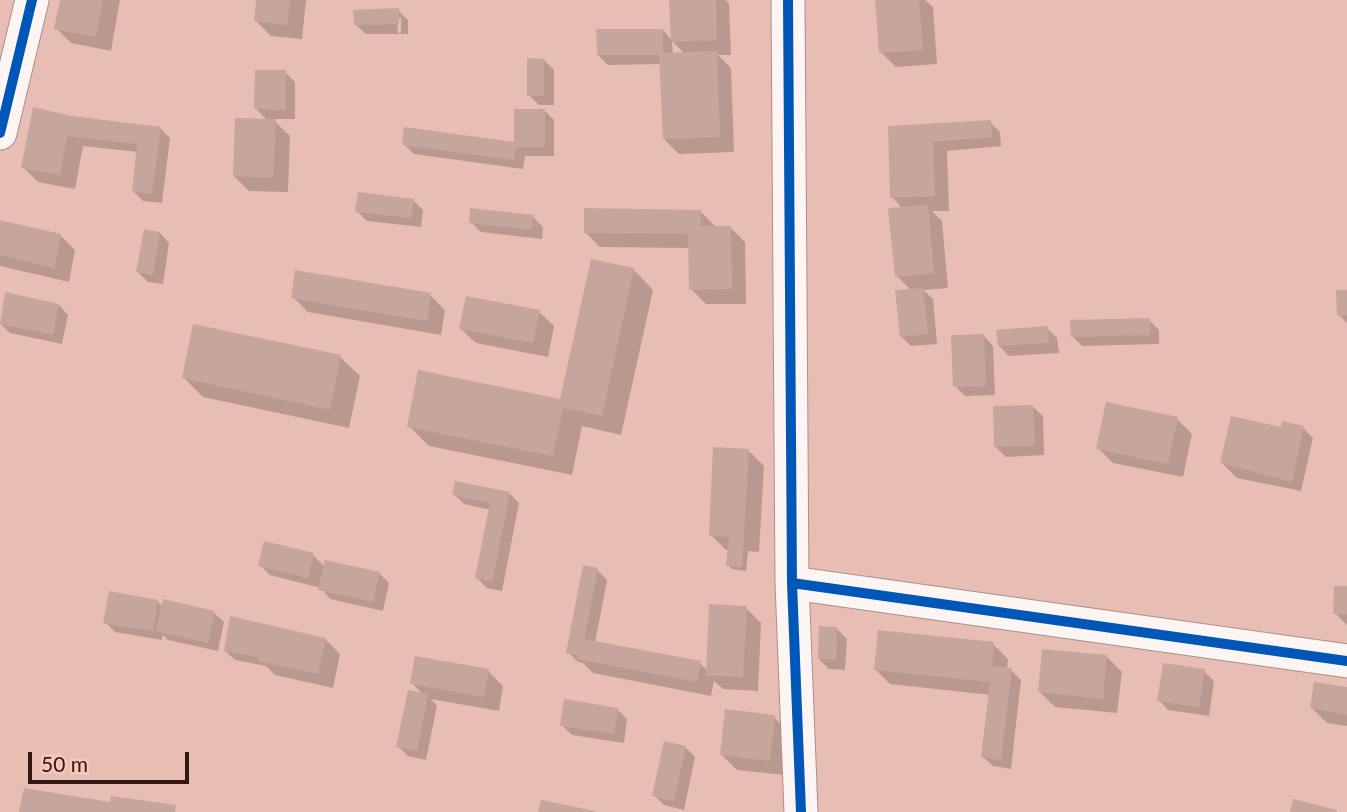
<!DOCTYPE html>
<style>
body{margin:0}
#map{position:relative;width:1347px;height:812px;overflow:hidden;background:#e8beb4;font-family:Lato,sans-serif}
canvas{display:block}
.scale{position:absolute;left:28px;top:752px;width:161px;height:32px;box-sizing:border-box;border:4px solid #331610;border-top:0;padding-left:9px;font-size:21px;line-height:24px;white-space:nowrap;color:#331610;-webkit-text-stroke:5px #f7c7bc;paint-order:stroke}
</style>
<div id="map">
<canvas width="1347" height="812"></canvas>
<div class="scale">50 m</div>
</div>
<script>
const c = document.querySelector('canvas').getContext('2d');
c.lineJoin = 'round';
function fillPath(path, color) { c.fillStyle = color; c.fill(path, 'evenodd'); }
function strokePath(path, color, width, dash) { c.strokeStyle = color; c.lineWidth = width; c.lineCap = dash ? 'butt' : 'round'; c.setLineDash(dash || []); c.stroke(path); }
const shadow = new Path2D(`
 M61 0H120L111 51 71 43 56 28Z
 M258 0H306L302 39 271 36 256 21Z
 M671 0H726L729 4 731 55H718L731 68 734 152 679 154 664 139 662 64 608 65 598 55 663 30 672 40ZM672 41 685 54H673Z
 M876 0H925L933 7 937 64 896 67 881 52Z
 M398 10 408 20V34H366L356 25ZM397 18H401V33H398Z
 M544 60 554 70V105H539L529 95Z
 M285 72 295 82V119H272L290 136 288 192 249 191 234 176 268 121 256 109Z
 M544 110 554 120V156H525L523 169 414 154 404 144H515Z
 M71 116 160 128 170 138 162 203 143 201 133 191 138 152 83 146 75 189 38 182 23 167Z
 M990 122 1000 132 1001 146 947 151 949 211H932L942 221 948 288 923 290 933 299 937 344 911 346 901 336 911 290 897 276 903 209 892 197 890 128Z
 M413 200 423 210 421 227 367 221 357 211Z
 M700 211 715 226 730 227 745 242 746 304H706L691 289 690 248 600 247 585 232Z
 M533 217 543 227 542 239 481 232 471 222Z
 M0 222 60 235 75 250 69 282 0 266Z
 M160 233 169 243 163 284 148 282 138 272Z
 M634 270 653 290 621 435 582 426 572 475 429 446 409 426 561 401Z
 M1347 291V323L1339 315Z
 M430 295 445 310 441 335 308 312 293 297Z
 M59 305 68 315 62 344 10 333 0 323Z
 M539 312 554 326 548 357 476 343 461 329Z
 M1149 320 1159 330V344L1082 346 1072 336Z
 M1047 328 1057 338 1059 353 1009 356 999 346Z
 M984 336 993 346 995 395 965 396 955 386Z
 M340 357 360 376 349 428 203 397 184 378Z
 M1033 407 1043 416 1044 455 1006 457 996 447Z
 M1177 419 1192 434 1183 477 1113 463 1098 448Z
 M1303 428 1313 438 1301 491 1237 478 1222 463 1282 429Z
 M749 451 764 466 759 552 748 551 746 571 732 569 728 565 729 550H726L711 535Z
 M509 493 519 503 502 591 487 588 477 578 491 510 464 504 454 494Z
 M313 555 325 567 379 573 389 583 383 611 330 599 321 588 270 575 260 565Z
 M597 570 607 580 595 643 700 663 708 671 746 608 761 623 758 691 723 689 714 681 711 696 593 673 583 663 578 662 568 652Z
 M1347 588V625L1335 613Z
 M157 601 163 607 214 613 224 622 218 651 168 640 163 635 162 640 115 632 105 622Z
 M231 618 325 639 340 654 333 688 275 675 266 666 235 660 225 651Z
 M837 629 847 639 845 670 829 669 819 659Z
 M993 644 1008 659 1007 670H1011L1021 680 1011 769 993 766 983 757 991 695 890 684 875 669Z
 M1107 657 1122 672 1117 713 1055 707 1040 692Z
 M488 671 503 686 499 711 431 699 437 706 426 760 408 756 398 746 423 695 412 683Z
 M1204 671 1214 681 1209 716 1168 710 1159 700Z
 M1347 689V726L1327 723 1312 708Z
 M617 709 627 719 624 743 572 735 562 725Z
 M774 717 789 732 785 775 737 770 722 755Z
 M685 747 695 757 684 810 664 805 654 795Z`);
const building = new Path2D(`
 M60 0H103L96 37 54 29Z
 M256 0H290L287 25 254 21Z
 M669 0H716L717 40 671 42Z
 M875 0H919L923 50 879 53Z
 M399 8V24L354 25 353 10Z
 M596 29H663V53L717 51 720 137 663 139 659 55H597Z
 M527 58 544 59V96H527Z
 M255 70H286V110L254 109Z
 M33 107 71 116 161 127 152 194 132 191 137 144 67 136 60 175 21 168Z
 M514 109H545V147H516L514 160 402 145 404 127 514 142Z
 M235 118 276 119 273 178 233 176Z
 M991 120 992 137 933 142 935 196 890 198 888 126Z
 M358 192 414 199 411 218 355 212Z
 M928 205 934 273 895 277 888 208Z
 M470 208 534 215 532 230 469 223Z
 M584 208 701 210V226H731L732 289 689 290 688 234 584 233Z
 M0 220 61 234 54 268 0 255Z
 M144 229 160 232 153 275 136 272Z
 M591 259 634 268 602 416 563 408 553 456 407 427 418 370 560 399Z
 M295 270 431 293 427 321 291 298Z
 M923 288 928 334 900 337 895 290Z
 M1336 290H1347V315L1337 316Z
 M5 292 59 304 53 335 0 324Z
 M466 296 540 310 533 343 459 329Z
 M1150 318V335L1071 337 1070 320Z
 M193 324 341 355 330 410 182 378Z
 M1048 326 1049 343 998 346 996 330Z
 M984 334 986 386 953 387 951 335Z
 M1106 402 1178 417 1168 464 1096 449Z
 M1033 405 1035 446 994 447 993 406Z
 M1231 416 1281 427 1282 421 1304 426 1292 482 1220 463Z
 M713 447 749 449 742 567 726 566 729 537 709 536Z
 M455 481 510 492 492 582 475 578 490 503 452 495Z
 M264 541 314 553 308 578 258 566Z
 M325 560 380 572 373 602 318 590Z
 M583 565 598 568 584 639 701 661 697 682 577 659V655L566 653Z
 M1334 586H1347V614H1333Z
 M109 591 158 600 153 631 103 623Z
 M163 599 215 611 208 643 156 631Z
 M709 604 747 606 743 677 706 675Z
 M230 616 326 638 318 674 258 661 259 657 224 651Z
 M819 626 837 627 836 660 818 659Z
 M878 630 994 642 992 666 1012 668 1001 760 981 757 990 682 874 670Z
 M1042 649 1107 655 1103 699 1038 692Z
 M415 656 489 669 484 697 410 684Z
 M1163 663 1205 669 1199 707 1157 701Z
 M1314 682 1347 687V715L1310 708Z
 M408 690 428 694 417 751 396 747Z
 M564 699 618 708 614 734 560 726Z
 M725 709 775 715 770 761 720 755Z
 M664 741 686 746 674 801 652 796Z
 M24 788 110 802 111 796 176 805 175 812H19Z
 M1293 799 1337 810V812H1290Z
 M541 800 595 811V812H538Z`);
const minor = new Path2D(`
 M788 0 792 583 801 812
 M0 133 32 0
 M792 583 1347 661`);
const cycleway = new Path2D(`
 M788 0 792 583 801 812
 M0 133 32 0
 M792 583 1347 661`);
fillPath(shadow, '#0003');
fillPath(building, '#c6a59d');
strokePath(minor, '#ae8e87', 35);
strokePath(minor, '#fcf5f4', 33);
strokePath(cycleway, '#0057b8', 10);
</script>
